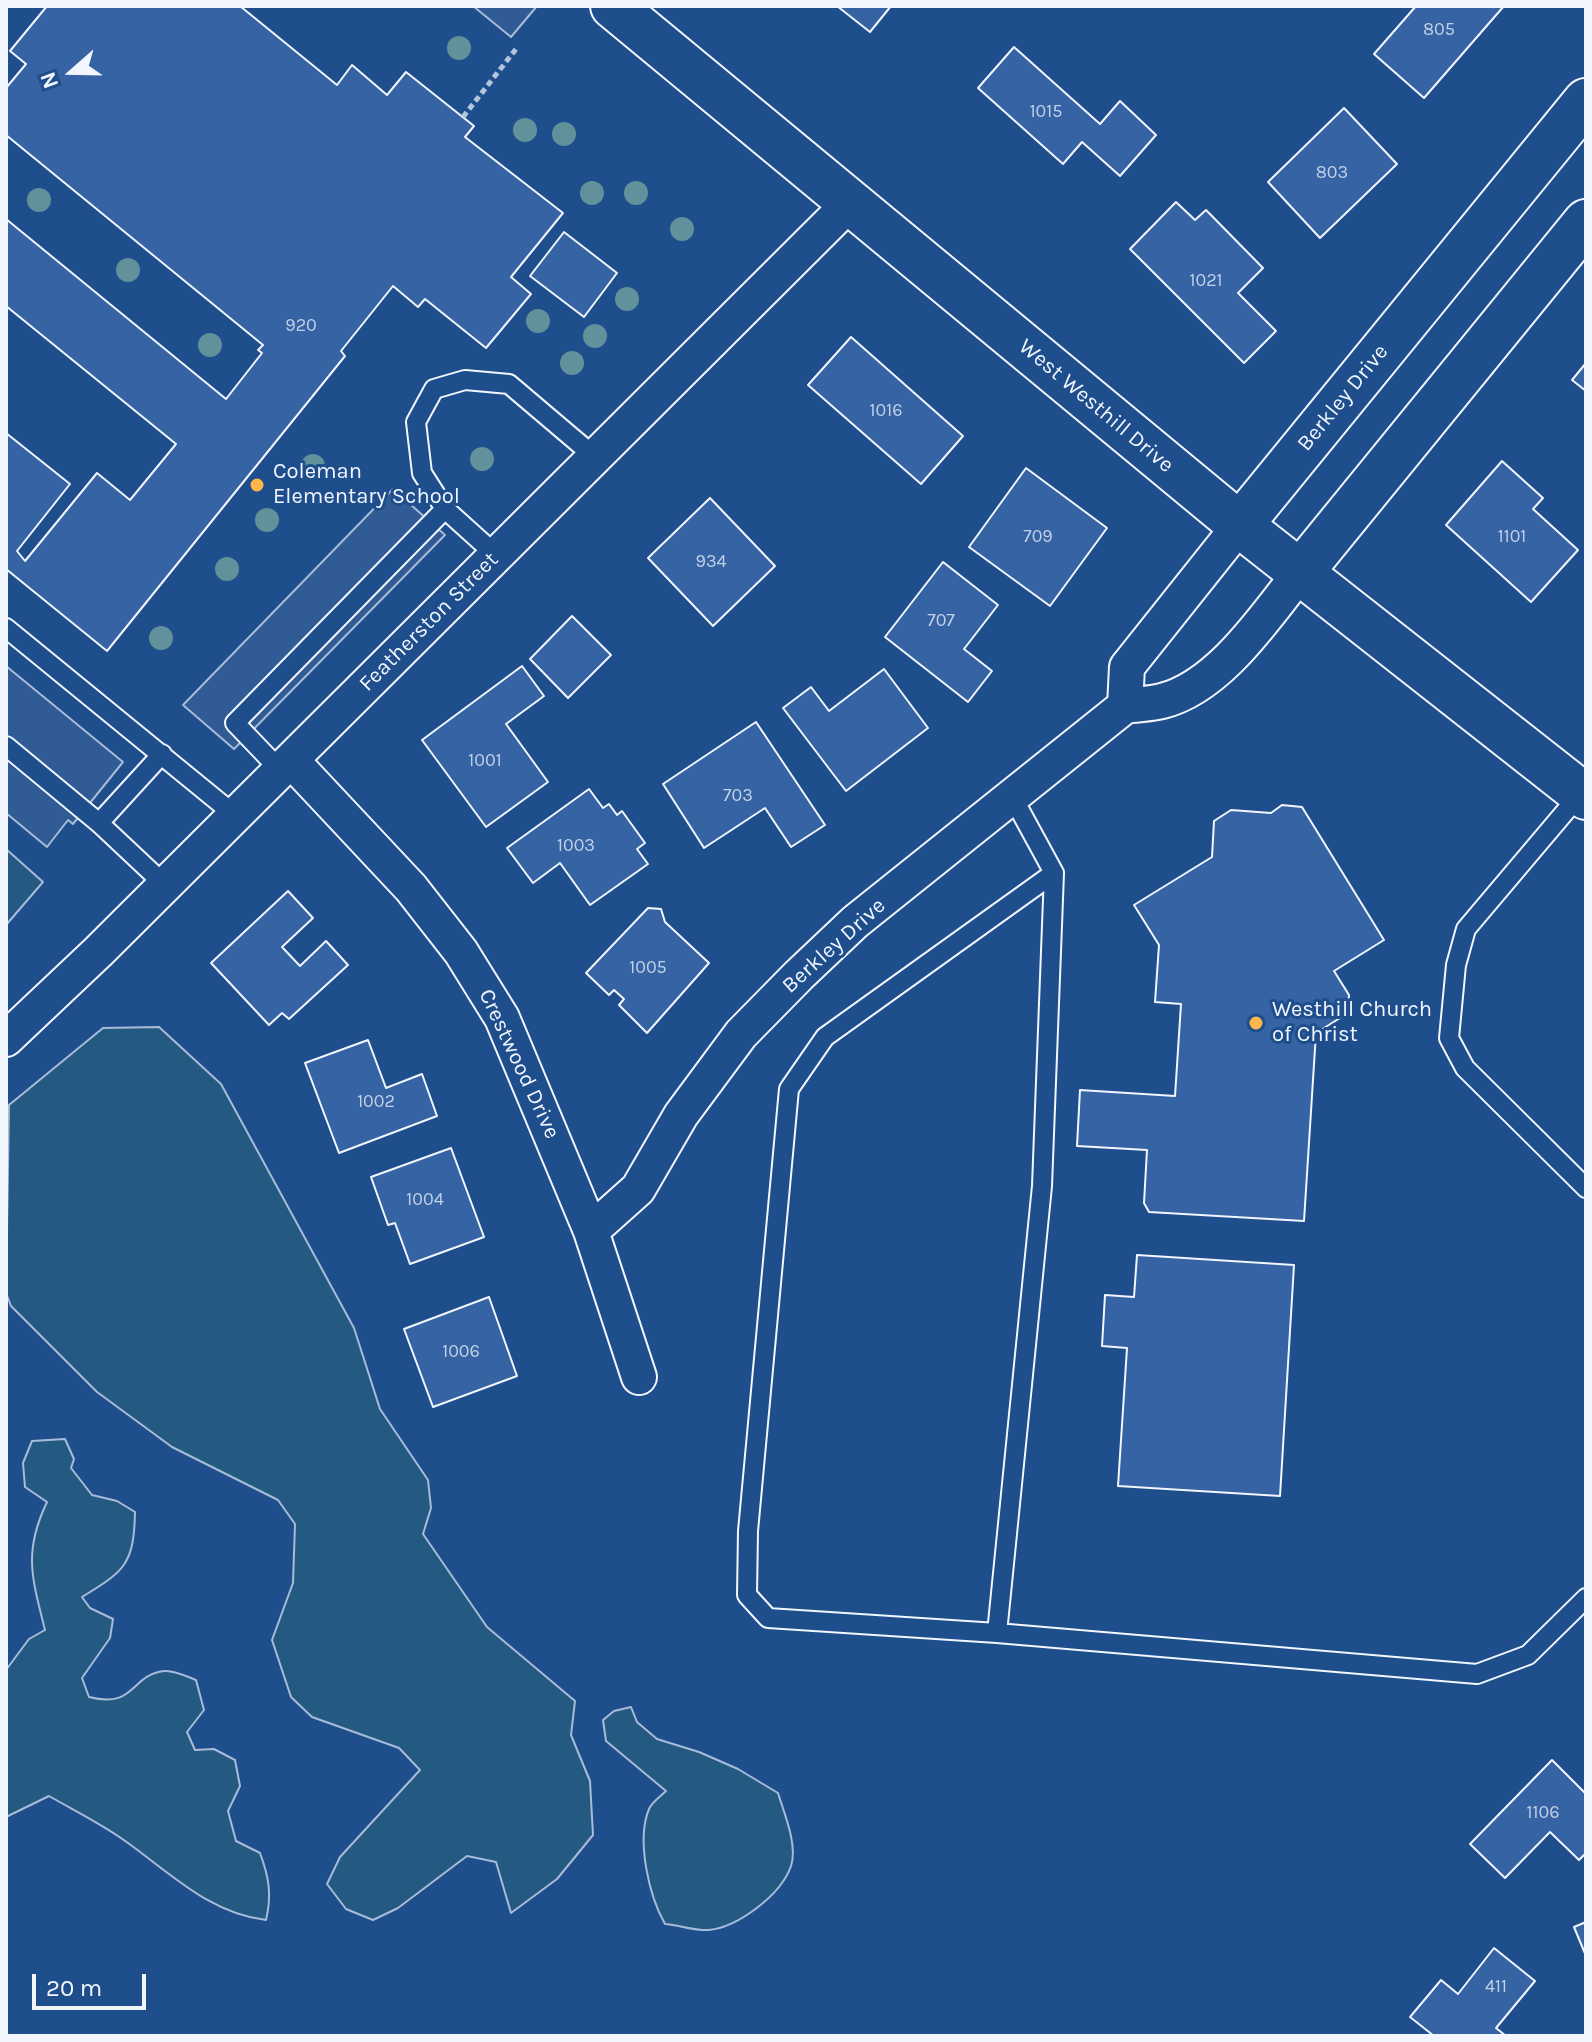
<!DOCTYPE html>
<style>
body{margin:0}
#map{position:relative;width:1592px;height:2042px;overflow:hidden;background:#1f4e8c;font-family:Karla,sans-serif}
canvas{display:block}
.frame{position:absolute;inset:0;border:8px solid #f2f6ff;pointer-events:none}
.north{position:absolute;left:32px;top:32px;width:80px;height:80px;-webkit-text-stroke:6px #1f4e8c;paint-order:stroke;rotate:250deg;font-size:22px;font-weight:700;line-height:32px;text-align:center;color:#f2f6ff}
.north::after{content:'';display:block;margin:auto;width:28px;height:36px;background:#f2f6ff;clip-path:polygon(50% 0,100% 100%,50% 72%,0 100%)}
.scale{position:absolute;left:32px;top:1974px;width:114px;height:36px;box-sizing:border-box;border:4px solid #f2f6ff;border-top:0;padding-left:10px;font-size:24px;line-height:28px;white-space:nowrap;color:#f2f6ff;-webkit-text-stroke:6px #1f4e8c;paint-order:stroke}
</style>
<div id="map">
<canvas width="1592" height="2042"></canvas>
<div class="frame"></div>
<div class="north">N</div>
<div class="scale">20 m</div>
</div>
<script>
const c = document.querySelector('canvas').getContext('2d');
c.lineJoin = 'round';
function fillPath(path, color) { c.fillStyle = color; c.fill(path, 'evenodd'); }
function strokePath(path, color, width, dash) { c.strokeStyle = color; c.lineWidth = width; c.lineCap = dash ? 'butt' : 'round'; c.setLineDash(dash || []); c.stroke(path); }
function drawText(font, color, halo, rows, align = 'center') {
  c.font = font + ' Karla,sans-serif'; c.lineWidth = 6; c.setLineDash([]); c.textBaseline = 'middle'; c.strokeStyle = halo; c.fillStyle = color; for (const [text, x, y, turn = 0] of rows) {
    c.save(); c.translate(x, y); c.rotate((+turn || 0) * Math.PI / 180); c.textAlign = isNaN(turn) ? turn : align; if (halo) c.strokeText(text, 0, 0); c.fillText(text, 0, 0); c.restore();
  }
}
const green = new Path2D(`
 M6 849 43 882 6 925Z
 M159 1027 221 1084 354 1328 380 1409 428 1480 431 1508 423 1534 487 1627 575 1701 571 1735 590 1781 593 1835 557 1879 511 1913 496 1862 467 1856 398 1908 373 1920 346 1909 327 1884 340 1857 420 1770 399 1748 312 1717 291 1697 272 1640 293 1583 295 1524 278 1500 172 1447 97 1392 11 1306 6 1293 9 1105 103 1028Z
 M65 1439 74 1459 71 1468 92 1495 117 1501 135 1512C134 1564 125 1571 82 1597L90 1608 113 1619 110 1638 82 1678 89 1697C136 1709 130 1675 164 1671 174 1670 186 1676 196 1680L204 1710 187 1732 195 1750 214 1749 235 1760 240 1786 228 1811 236 1841 260 1853C269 1877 272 1895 266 1920 211 1914 171 1874 128 1843 104 1825 75 1811 49 1796L6 1817V1670L29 1639 45 1630C32 1578 23 1552 47 1502L25 1487 23 1463 32 1441Z
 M631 1707 637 1722 657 1739 699 1752 738 1769 778 1793C784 1813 798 1845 791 1866 781 1895 738 1927 709 1930 695 1931 679 1925 665 1924 649 1896 636 1840 649 1809 652 1802 661 1796 666 1791L606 1741 603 1720 614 1711Z`);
const parking = new Path2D(`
 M473 6H537L511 37Z
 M393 489 445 535 234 749 183 705Z
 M6 666 123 762 73 824 68 820 47 847 6 813Z`);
const building = new Path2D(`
 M47 6H240L337 85 352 65 387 95 406 72 474 126 465 137 563 213 511 277 531 294 486 348 425 299 418 307 393 286 341 351 345 356 107 651 6 569V433L70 484 17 551 25 561 97 473 130 500 176 444 6 306V219L226 399 262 353 258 350 263 345 6 135V88L26 64 10 51Z
 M837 6H891L870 32Z
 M1416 6H1504L1424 98 1374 54Z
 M1014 47 1100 124 1120 101 1156 135 1120 176 1082 142 1063 164 978 88Z
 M1344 108 1397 164 1320 238 1268 182Z
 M1176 202 1195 220 1206 210 1263 268 1238 293 1276 331 1244 363 1130 249Z
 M564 232 617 273 584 317 530 276Z
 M851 337 963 436 921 484 808 385Z
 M1586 363V391L1572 380Z
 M1502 461 1543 498 1533 509 1578 550 1531 602 1446 525Z
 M1026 468 1107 528 1050 606 969 547Z
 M710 498 775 566 713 626 648 558Z
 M943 562 998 605 964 649 992 671 968 702 885 637Z
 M572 616 611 655 568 698 530 659Z
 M522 666 544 696 506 724 548 782 486 827 422 740Z
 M884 669 928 728 846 791 783 708 811 687 829 711Z
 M756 722 825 825 791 847 765 808 704 848 663 784Z
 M589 789 603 808 609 804 617 815 622 811 645 843 637 849 648 864 590 905 560 863 533 883 507 848Z
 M1282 805 1302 807 1384 940 1334 971 1349 995 1348 1013 1316 1033 1304 1221 1149 1212 1144 1203 1147 1150 1077 1146 1080 1090 1175 1096 1181 1004 1155 1002 1159 945 1134 905 1212 857 1214 821 1231 810 1271 813Z
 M288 891 313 918 282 947 300 966 326 941 348 965 289 1019 282 1013 269 1025 211 963Z
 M648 908 661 909 665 922 709 963 647 1033 619 1005 624 999 614 990 609 995 586 973Z
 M368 1040 386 1088 422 1074 437 1116 339 1153 305 1063Z
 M451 1148 484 1237 410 1264 395 1223 388 1225 371 1177Z
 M1137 1255 1294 1265 1280 1496 1118 1486 1127 1348 1102 1346 1105 1295 1134 1297Z
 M489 1297 517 1376 433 1407 404 1329Z
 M1552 1760 1586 1794V1853L1579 1860 1550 1832 1505 1878 1470 1844Z
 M1586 1922V1956L1574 1927Z
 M1494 1948 1535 1981 1496 2028 1506 2036H1434L1410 2017 1441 1980 1458 1994Z`);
const path = new Path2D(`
 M463 117 516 49`);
const lane = new Path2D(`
 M445 509 422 473 416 422 434 389 465 380 509 384 595 457
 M6 628 236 816
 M6 746 99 823 165 885
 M281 771 235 723 445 509 496 555
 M1581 793 1466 929 1456 965 1449 1038 1465 1068 1586 1188
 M1012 796 1054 873 1042 1186 997 1633 768 1618 747 1595 748 1531 789 1089 825 1037 1054 873
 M99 823 162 754
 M997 1633 1477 1674 1528 1655 1586 1598`);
const street = new Path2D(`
 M1125 706 1127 667 1240 525
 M291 760 411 888 461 952 502 1018 591 1231 639 1377
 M6 1039 98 952 850 203
 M591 1231 638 1189 681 1115 741 1034 799 975 855 922 1125 706C1137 704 1150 704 1162 701 1219 687 1265 617 1300 573`);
const secondary = new Path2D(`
 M613 6 1240 525 1586 797
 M1240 525 1586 101
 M1300 573 1586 222`);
const trees = [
 [459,48],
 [525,130],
 [564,134],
 [592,193],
 [636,193],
 [39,200],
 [682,229],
 [128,270],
 [627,299],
 [538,321],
 [595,336],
 [210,345],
 [572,363],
 [482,459],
 [313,466],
 [267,520],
 [227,569],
 [161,638]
];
const markers = [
 [257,485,8,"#ffb74d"],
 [1256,1023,8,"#ffb74d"]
];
const numberNames = [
 ["805",1439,30],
 ["1015",1046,112],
 ["803",1332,173],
 ["1021",1206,281],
 ["920",301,326],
 ["1016",886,411],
 ["709",1038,537],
 ["1101",1512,537],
 ["934",711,562],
 ["707",941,621],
 ["1001",485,761],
 ["703",738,796],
 ["1003",576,846],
 ["1005",648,968],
 ["1002",376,1102],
 ["1004",425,1200],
 ["1006",461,1352],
 ["1106",1543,1813],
 ["411",1496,1987]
];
const streetNames = [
 ["Berkley Drive",1343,398,-51],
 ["West Westhill Drive",1096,406,40],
 ["Featherston Street",429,622,-45],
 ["Berkley Drive",834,946,-42],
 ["Crestwood Drive",519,1064,65]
];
const poiNames = [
 ["Coleman",273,472],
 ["Elementary School",273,497],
 ["Westhill Church",1272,1010],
 ["of Christ",1272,1035]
];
fillPath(green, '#245a82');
strokePath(green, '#a8bbd7', 2);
fillPath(parking, '#305b95');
strokePath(parking, '#a8bbd7', 2);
fillPath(building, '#3563a3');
strokePath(building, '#f2f6ff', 2);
strokePath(lane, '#f2f6ff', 22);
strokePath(street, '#f2f6ff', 38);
strokePath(secondary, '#f2f6ff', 48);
strokePath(path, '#b3c4dc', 5, [6, 4]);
strokePath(lane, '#1f4e8c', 18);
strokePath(street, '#1f4e8c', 34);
strokePath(secondary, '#1f4e8c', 44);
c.fillStyle = '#61919a';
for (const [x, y] of trees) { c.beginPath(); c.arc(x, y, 12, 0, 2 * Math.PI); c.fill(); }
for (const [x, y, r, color] of markers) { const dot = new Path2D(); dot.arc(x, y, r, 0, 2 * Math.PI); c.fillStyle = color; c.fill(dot); strokePath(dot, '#1f4e8c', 3); }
drawText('18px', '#c3d1e8', null, numberNames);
drawText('22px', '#f2f6ff', '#1f4e8c', streetNames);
drawText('22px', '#f2f6ff', '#1f4e8c', poiNames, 'left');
</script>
